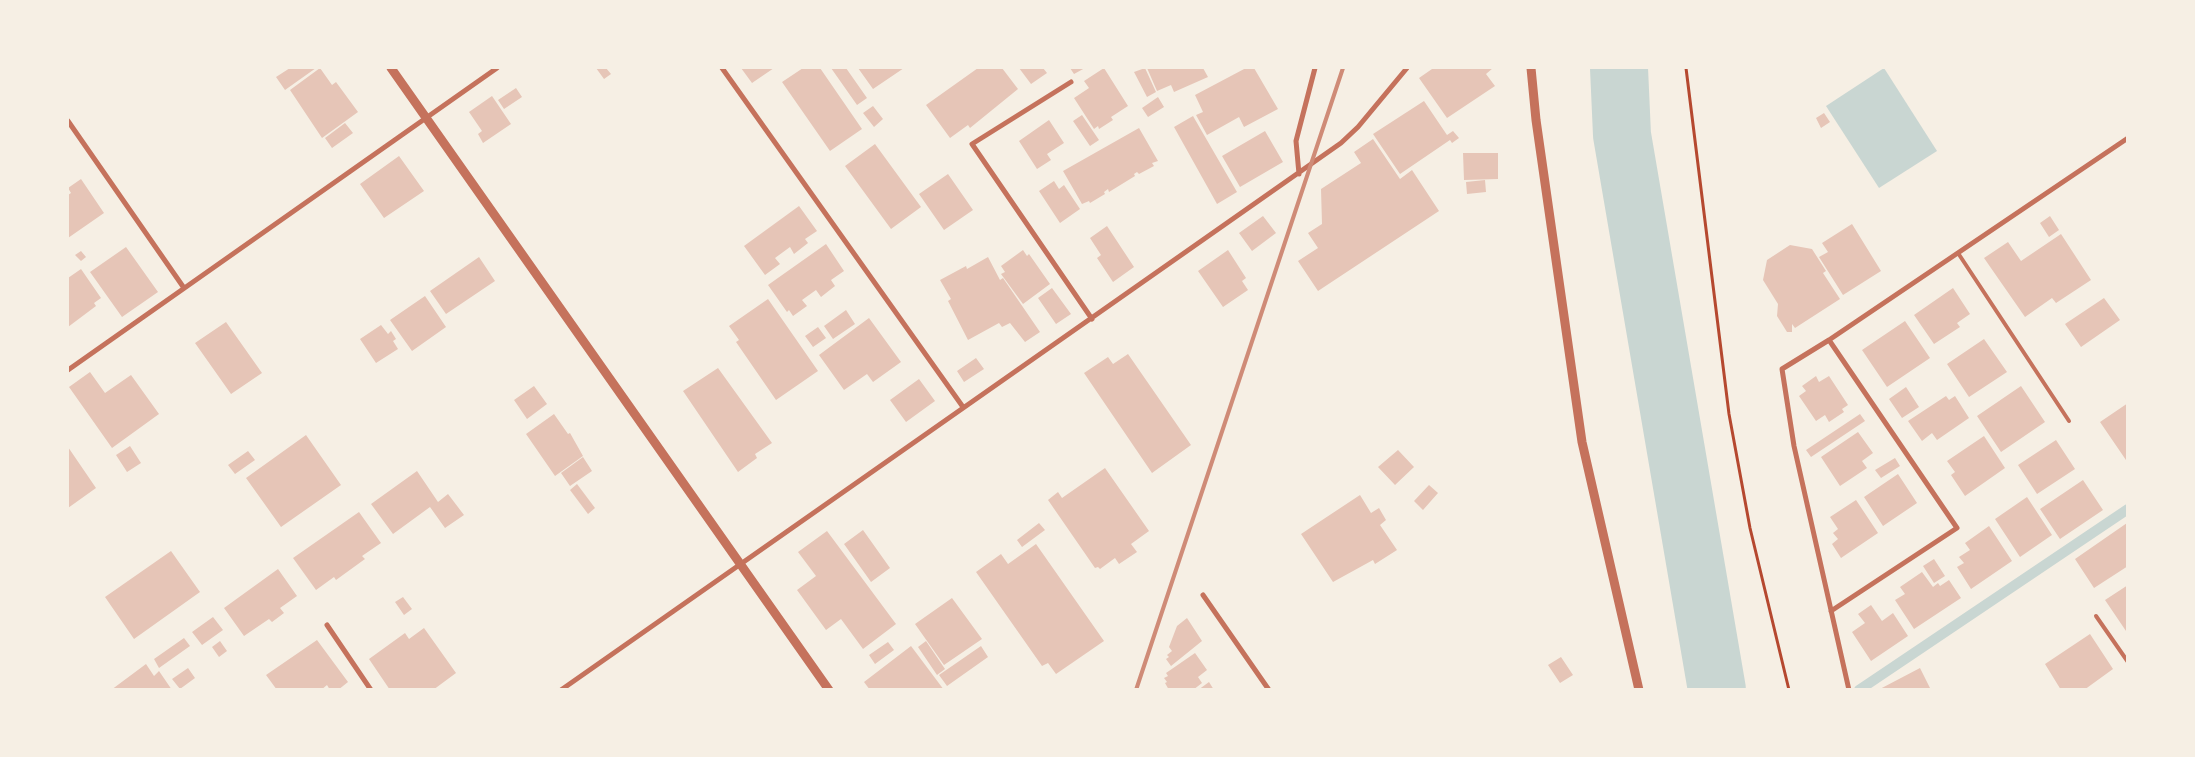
<!DOCTYPE html>
<style>
body{margin:0}
#map{position:relative;width:2195px;height:757px;overflow:hidden;background:#f6efe4;font-family:"Zilla Slab",serif}
canvas{display:block}
.frame{position:absolute;inset:0;border:69px solid #f6efe4;pointer-events:none}
</style>
<div id="map">
<canvas width="2195" height="757"></canvas>
<div class="frame"></div>
</div>
<script>
const c = document.querySelector('canvas').getContext('2d');
c.lineJoin = 'round';
function fillPath(path, color) { c.fillStyle = color; c.fill(path, 'evenodd'); }
function strokePath(path, color, width, dash) { c.strokeStyle = color; c.lineWidth = width; c.lineCap = dash ? 'butt' : 'round'; c.setLineDash(dash || []); c.stroke(path); }
const water = new Path2D(`
 M1884 68 1937 151 1879 188 1826 106Z`);
const stream = new Path2D(`
 M1859 690 2128 509`);
const river = new Path2D(`
 M1619 68 1622 135 1717 690`);
const building = new Path2D(`
 M290 68H316L285 90 276 77Z
 M320 68 332 85 336 82 358 112 322 138 290 90Z
 M596 68H606L611 74 604 79Z
 M741 68H774L752 83Z
 M803 68H820L862 129 830 151 782 82Z
 M831 68H846L867 98 857 105Z
 M858 68H904L873 89Z
 M978 68H1002L1018 89 970 128 968 125 950 138 926 105Z
 M1019 68H1043L1047 73 1031 84Z
 M1070 68H1085L1074 74Z
 M1104 68 1128 106 1111 117 1113 120 1099 129 1098 126 1094 129 1074 98 1089 88 1084 81Z
 M1145 68 1156 92 1147 97 1134 72Z
 M1147 68H1203L1208 77 1174 92 1171 85 1157 91Z
 M1246 68H1254L1278 109 1244 127 1239 117 1207 135 1196 115 1203 112 1195 95Z
 M1430 68H1493L1486 74 1495 86 1447 118 1419 78 1432 69Z
 M516 88 522 97 504 109 498 100Z
 M492 96 511 124 483 143 478 134 482 131 469 112Z
 M1158 97 1164 107 1148 117 1142 108Z
 M1424 101 1447 135 1453 131 1459 138 1452 143 1450 140 1400 174 1373 134Z
 M873 106 883 119 874 127 863 113Z
 M1824 113 1830 122 1821 128 1816 118Z
 M1082 115 1099 140 1090 146 1073 121Z
 M1193 116 1237 192 1217 204 1174 127Z
 M1049 120 1064 143 1047 154 1051 160 1037 169 1019 141Z
 M345 123 353 133 332 148 325 138Z
 M1139 128 1158 161 1152 163 1154 166 1139 174 1137 172 1134 174 1135 176 1109 192 1108 189 1104 192 1105 194 1090 203 1089 201 1082 204 1063 171Z
 M1265 131 1283 162 1240 187 1222 156Z
 M1373 139 1400 179 1412 170 1439 211 1318 291 1298 261 1318 248 1308 233 1322 224 1321 189 1361 163 1354 152Z
 M875 144 921 207 891 229 845 166Z
 M1463 153H1498V179L1464 180Z
 M399 156 424 191 384 218 360 184Z
 M948 174 973 210 944 230 919 194Z
 M81 179 104 213 68 238V195L71 193 68 188Z
 M1485 180 1486 192 1467 194 1466 182Z
 M1054 181 1059 189 1064 185 1080 209 1060 223 1039 191Z
 M799 206 817 231 805 239 808 243 794 254 790 247 775 258 780 264 765 275 744 246Z
 M1263 216 1276 233 1252 251 1239 233Z
 M2050 216 2059 230 2049 237 2040 223Z
 M1852 224 1881 271 1843 295 1819 257 1828 252 1822 243Z
 M1107 226 1134 267 1113 282 1097 258 1101 255 1090 238Z
 M2061 234 2091 280 2056 303 2052 298 2025 317 1984 258 2008 242 2021 261Z
 M826 244 844 271 831 280 835 286 821 297 816 290 802 300 807 306 793 316 789 310 787 312 768 285Z
 M1790 245 1812 249 1826 271 1823 273 1840 299 1795 328 1792 324V332H1787L1777 316 1778 304 1763 280 1767 260Z
 M126 247 158 292 122 317 90 272Z
 M1023 250 1027 256 1029 254 1050 284 1023 304 1001 274 1005 272 1001 266Z
 M1228 250 1246 278 1242 281 1248 290 1223 307 1198 271Z
 M81 251 86 257 81 261 75 255Z
 M479 257 495 281 446 314 430 291Z
 M988 257 1000 280 1003 278 1040 332 1025 342 1010 323 1002 327 999 323 968 340 948 301 951 299 940 280 966 266 967 269Z
 M81 269 101 298 94 303 96 306 68 327V278Z
 M1052 288 1071 314 1056 324 1038 298Z
 M1953 288 1970 314 1957 323 1960 327 1934 344 1914 315Z
 M425 296 446 327 412 351 390 320Z
 M2104 298 2120 320 2081 347 2065 324Z
 M768 299 818 371 776 400 736 342 739 340 729 326Z
 M846 310 855 324 833 339 824 326Z
 M869 318 901 362 873 382 867 374 844 390 819 355Z
 M1905 321 1930 358 1887 387 1862 350Z
 M226 322 262 373 231 394 195 343Z
 M381 325 388 334 391 331 396 339 393 341 398 349 376 363 360 339Z
 M818 327 826 338 813 347 805 336Z
 M1984 339 2007 372 1969 397 1947 364Z
 M1128 354 1191 445 1152 473 1084 373 1108 357 1113 364Z
 M976 358 984 369 964 382 957 371Z
 M718 368 772 443 755 454 757 458 738 472 683 391Z
 M90 372 105 393 131 375 159 414 112 448 69 387Z
 M1816 376 1819 382 1829 376 1848 405 1842 409 1844 412 1829 422 1825 415 1816 421 1799 396 1806 391 1802 386Z
 M919 379 935 401 906 422 890 400Z
 M534 386 547 404 527 419 514 400Z
 M2021 386 2045 422 2001 452 1977 416Z
 M1906 387 1919 407 1902 418 1889 399Z
 M1946 396 1949 400 1955 396 1969 418 1937 440 1932 433 1922 441 1908 421Z
 M2128 403V463L2100 422Z
 M554 414 568 434 570 433 583 456 555 476 526 434Z
 M1860 414 1865 421 1811 457 1806 450Z
 M1858 432 1873 453 1862 461 1867 468 1840 486 1821 457Z
 M306 435 341 485 281 527 246 478Z
 M1984 436 2005 468 1965 496 1951 475 1955 472 1947 461Z
 M2056 440 2075 469 2037 494 2018 465Z
 M130 446 141 463 127 472 116 455Z
 M68 447 96 488 68 508Z
 M1398 450 1414 467 1395 485 1378 467Z
 M248 451 255 460 235 474 228 465Z
 M583 457 592 471 570 486 561 473Z
 M1895 458 1900 466 1881 478 1875 470Z
 M1105 468 1149 531 1131 544 1137 552 1119 564 1115 558 1100 569 1098 567 1095 568 1048 500 1058 492 1062 498Z
 M417 471 438 502 448 494 464 515 445 528 430 507 393 534 371 504Z
 M1898 474 1917 503 1883 526 1864 497Z
 M2083 480 2103 510 2060 539 2040 509Z
 M577 484 595 508 588 514 570 490Z
 M1429 485 1438 493 1423 510 1414 501Z
 M1360 495 1371 513 1379 508 1386 520 1380 525 1397 550 1375 564 1373 560 1333 582 1301 534Z
 M2027 497 2052 535 2020 557 1995 519Z
 M1856 500 1878 533 1841 558 1832 544 1838 539 1833 533 1838 529 1830 517Z
 M359 512 381 543 362 556 365 559 336 580 334 577 316 590 293 558Z
 M1039 523 1045 530 1022 547 1017 540Z
 M2127 523 2128 566 2094 588 2075 559Z
 M1989 526 2012 561 1971 589 1957 567 1964 563 1959 557 1970 550 1965 543Z
 M863 530 890 568 871 582 844 544Z
 M827 531 896 624 863 649 841 619 826 630 797 590 816 576 798 552Z
 M1036 544 1104 641 1056 674 1048 663 1042 666 976 572 1001 554 1008 564Z
 M171 551 200 592 134 639 105 597Z
 M1934 559 1945 576 1934 583 1923 566Z
 M278 569 297 596 280 608 284 613 272 622 269 619 244 636 224 608Z
 M1922 572 1933 587 1938 583 1940 586 1949 580 1961 598 1914 629 1895 600 1905 594 1900 587Z
 M2128 585V630L2126 631 2105 600Z
 M403 597 412 609 404 615 395 602Z
 M952 598 982 639 944 665 915 624Z
 M1871 605 1882 621 1893 613 1908 636 1871 661 1852 632 1865 623 1858 614Z
 M213 617 223 630 202 645 192 632Z
 M1187 618 1202 641 1171 666 1166 659 1169 657 1167 655 1172 651 1169 647 1177 626Z
 M424 628 456 673 433 690H425L424 688 421 690H390L369 659 405 633 409 639Z
 M2090 634 2113 669 2084 690H2061L2045 664Z
 M184 638 190 646 159 668 154 659Z
 M317 640 348 682 338 690H330L327 685 321 690H277L266 675Z
 M220 641 227 651 219 657 212 647Z
 M926 641 945 669 937 675 918 647Z
 M888 642 894 650 875 664 869 655Z
 M911 646 944 690H870L864 682Z
 M981 646 988 657 947 686 939 675Z
 M1195 653 1207 670 1198 677 1202 683 1193 690H1169L1165 683 1167 682 1164 678 1168 676 1166 673Z
 M1561 657 1573 675 1560 683 1548 665Z
 M146 664 154 676 159 671 172 690H111Z
 M188 668 195 678 180 689 172 679Z
 M1920 668 1931 690H1878Z
 M1209 682 1214 690H1198Z`);
const path = new Path2D(`
 M1686 68 1729 414 1750 528 1789 690`);
const service = new Path2D(`
 M1958 253 2069 421
 M2096 616 2128 662`);
const minor = new Path2D(`
 M722 68 963 407
 M1071 82 972 144 1092 319
 M68 121 184 288
 M1299 174 1296 141 1315 68
 M1829 340 1782 369 1794 446 1849 690
 M68 370 497 68
 M1203 595 1269 690
 M1831 611 1957 528 1829 340 2128 138
 M327 625 371 690
 M561 690 1341 143 1358 127 1407 68`);
const tertiary = new Path2D(`
 M391 68 829 690
 M1531 68 1536 120 1582 442 1639 690`);
const rail = new Path2D(`
 M1136 690 1343 68`);
fillPath(water, '#c9d6d2');
strokePath(stream, '#c9d6d2', 10);
strokePath(river, '#c9d6d2', 58);
fillPath(building, '#e6c5b7');
strokePath(path, '#b5482f', 3);
strokePath(service, '#c5725c', 4);
strokePath(minor, '#c5725c', 5);
strokePath(tertiary, '#c5725c', 9);
strokePath(rail, '#cf8b77', 4);
</script>
